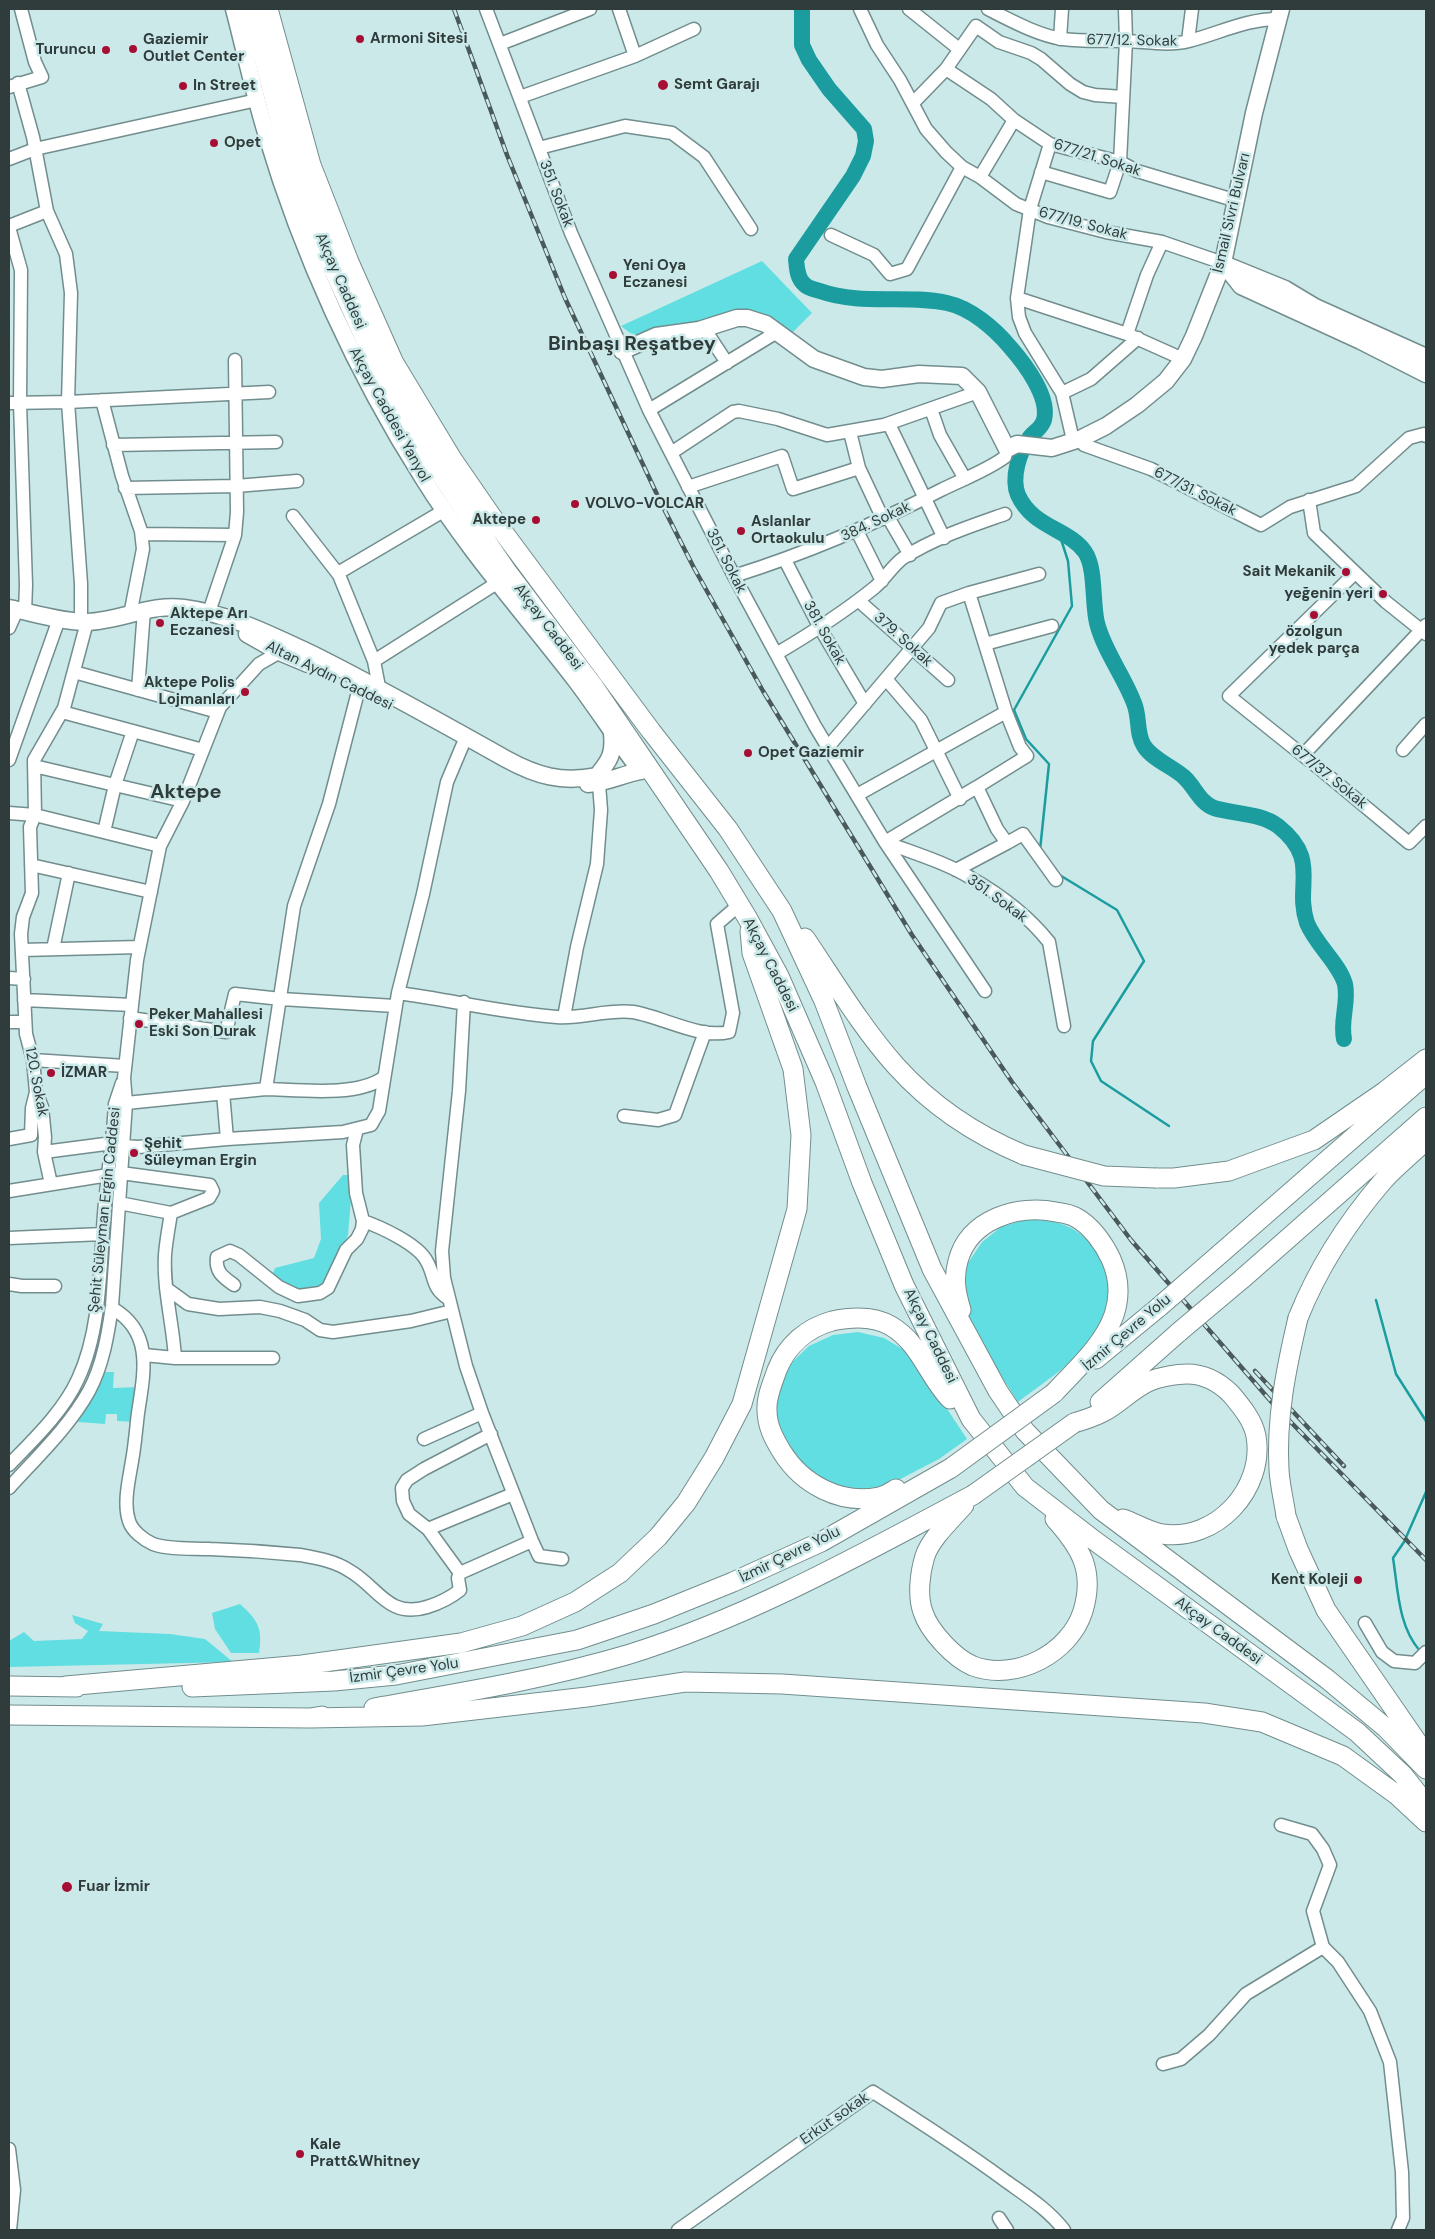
<!DOCTYPE html>
<meta charset="utf-8">
<style>
body{margin:0}
#map{position:relative;width:1435px;height:2239px;overflow:hidden;background:#cce9e9;font-family:"DM Sans",sans-serif}
canvas{display:block}
.frame{position:absolute;inset:0;border:10px solid #303c3c;pointer-events:none}
</style>
<div id="map">
<canvas width="1435" height="2239"></canvas>
<div class="frame"></div>
</div>
<script>
const c = document.querySelector('canvas').getContext('2d');
c.lineJoin = 'round';
function fillPath(path, color) { c.fillStyle = color; c.fill(path, 'evenodd'); }
function strokePath(path, color, width, dash) { c.strokeStyle = color; c.lineWidth = width; c.lineCap = dash ? 'butt' : 'round'; c.setLineDash(dash || []); c.stroke(path); }
function drawText(font, color, halo, rows, align = 'center') {
  c.font = font + ' "DM Sans",sans-serif'; c.lineWidth = 5; c.setLineDash([]); c.textBaseline = 'middle'; c.strokeStyle = halo; c.fillStyle = color; for (const [text, x, y, turn = 0] of rows) {
    c.save(); c.translate(x, y); c.rotate((+turn || 0) * Math.PI / 180); c.textAlign = isNaN(turn) ? turn : align; if (halo) c.strokeText(text, 0, 0); c.fillText(text, 0, 0); c.restore();
  }
}
const green = new Path2D(`
 M762 261 812 313 790 335 774 322 661 330 634 336 621 326Z
 M343 1175H353L348 1235 326 1288 298 1294 271 1278 275 1268 314 1258 321 1239 319 1203Z
 M1024 1220C1040 1220 1054 1220 1069 1227 1103 1243 1117 1288 1104 1322 1092 1351 1043 1383 1018 1402L974 1333 964 1311 962 1286 968 1263 982 1242 1001 1227Z
 M858 1332 884 1338 906 1351 922 1371 967 1439 939 1459 887 1486 861 1489 835 1487 812 1477 779 1438 775 1412 779 1387 790 1364 809 1346 833 1335Z
 M105 1372H114L113 1388 140 1387 135 1422 117 1421V1414H106L105 1424 78 1422Z
 M240 1604C258 1620 263 1629 259 1653H231L215 1629 212 1613Z
 M72 1615 103 1624 99 1631 170 1634 205 1639 233 1662 9 1667V1641L24 1632 34 1641 82 1639 88 1631 75 1623Z`);
const stream = new Path2D(`
 M1040 850 1049 764 1026 739 1014 710 1072 606 1068 561 1059 533
 M1058 874 1117 910 1144 961 1093 1041 1091 1061 1101 1081 1169 1126
 M1376 1300 1396 1374 1426 1421
 M1420 1651C1398 1626 1398 1589 1393 1558L1404 1542 1426 1492`);
const river = new Path2D(`
 M802 9V45L809 60 829 89 864 129 866 141 863 156 853 176 796 259C797 268 797 279 805 285 808 288 816 290 820 291 862 306 905 294 947 303 971 308 995 329 1010 347 1025 364 1050 397 1044 420 1041 429 1035 431 1030 437 1019 452 1011 478 1018 495 1033 528 1068 528 1085 552 1096 568 1092 603 1097 623 1104 651 1124 676 1134 703 1140 717 1136 734 1144 746 1153 760 1172 766 1184 777 1195 787 1200 803 1214 808 1234 814 1261 813 1278 826 1321 860 1294 885 1307 923 1316 945 1339 963 1345 984 1349 1003 1340 1020 1344 1039`);
const minor = new Path2D(`
 M486 9 571 233 649 410 734 576 815 726 885 842 985 991
 M860 9 877 45 900 80 926 129 946 152 962 167 980 177 1016 204 1048 217 1106 232 1162 242 1223 263
 M909 9 959 49
 M988 9C1010 20 1039 36 1063 39 1085 42 1106 40 1128 41 1148 42 1169 46 1189 41 1220 33 1246 19 1278 19
 M1060 39 1062 9
 M1188 41 1192 9
 M500 44 590 9
 M635 56 694 29
 M946 69 991 99 1014 120 1050 144 1120 162 1137 171 1237 201
 M9 87 42 77 35 62 21 9
 M520 97 635 56 619 9
 M913 103 946 69 976 26 999 42 1031 53 1041 59 1070 84 1083 92 1095 95 1123 97
 M1050 144 1030 209 1017 298 1019 317 1025 333 1062 393 1073 440
 M539 148 625 126 672 133 704 157 751 229
 M9 159 35 149 257 100
 M1041 172 1110 192 1120 162 1126 41 1125 9
 M980 177 1014 120
 M47 211 66 254 71 293 68 402 81 584V621
 M9 226 47 211 33 137 18 83
 M10 231 21 270 20 403 26 585 25 612
 M831 235 874 255 890 274 907 269 962 167
 M1017 298 1127 334 1183 359
 M704 328 727 363
 M1127 334 1147 275 1162 242
 M1062 393 1091 379 1138 338
 M102 400 122 476 141 531 143 549 130 615
 M9 403 68 402 269 392
 M931 409 940 435 965 479
 M649 410 777 332
 M889 424 944 538
 M850 432 859 468 883 519
 M1080 439 1084 445 1151 469 1261 525 1290 507 1356 486 1409 438 1424 434 1426 436
 M113 445 276 442
 M671 453 733 412 739 411 778 419 827 435 884 425 978 392
 M688 487 782 456 793 489 859 468
 M125 488 236 486 297 481
 M1309 500 1314 533 1386 602 1426 634
 M293 516 339 575 374 661 379 687
 M888 517 910 555
 M857 531 882 581
 M142 534 235 535
 M785 560 820 628 865 704
 M338 573 445 510
 M1355 573 1229 696 1320 769 1409 843 1426 826
 M734 576C807 553 873 525 941 490 963 479 986 471 1005 457L1007 449
 M859 601 948 680
 M209 612 235 535 237 512 235 360
 M9 628 17 610
 M985 644 1052 626
 M776 654C810 634 843 613 874 588 885 579 892 566 903 558 934 538 971 526 1005 514
 M374 661 497 583
 M74 672 218 712
 M886 679 921 720 960 799
 M138 690 144 610
 M62 712 203 750
 M828 747 929 628 941 603 969 593 1039 574
 M1403 750 1426 724
 M1303 755 1426 625
 M9 760 59 619
 M34 766 183 801
 M857 795 1006 712
 M9 813 35 815 160 846
 M104 832 115 785 133 731
 M885 842C913 853 945 862 971 878 999 894 1029 917 1049 942L1064 1026
 M885 842 977 787
 M1007 843 1023 834 1056 880
 M31 865 151 892
 M956 870 1007 843 997 829 977 787 1027 756 1020 747 1006 712 969 593
 M53 949 69 873
 M22 950 139 947
 M9 978 24 979
 M398 993C451 1000 504 1013 557 1017 582 1019 607 1009 633 1012 663 1017 700 1039 729 1032L733 1013 717 924 739 905
 M24 1000 132 1005
 M464 1002 459 1091 442 1251 444 1278 466 1366 482 1413 532 1541 539 1556 562 1559
 M564 1017 577 947 597 864 601 810 599 784
 M130 1018 226 1032 235 994 281 999 395 1006
 M9 1022H25
 M33 1060 125 1066
 M266 1089C300 1090 356 1097 383 1078
 M223 1093 227 1139
 M126 1103 266 1089 294 906 329 804 359 688
 M624 1116 658 1120 675 1115 705 1032
 M9 1139 31 1135 32 1108 36 1092
 M123 1146 138 1147 227 1139 343 1132 371 1125 379 1111 398 993 423 894 447 782 466 737
 M44 1152 113 1143
 M51 1184 44 1152 45 1137 42 1107 36 1092 33 1060 26 1034 21 934 23 917 32 893 30 827 35 815 34 760 64 708 87 622
 M9 1191 121 1173 210 1185 213 1191 209 1198 171 1213C169 1226 166 1241 165 1255 163 1289 173 1324 175 1358
 M119 1203 171 1213
 M363 1221C381 1227 417 1244 426 1260 436 1276 430 1287 449 1299
 M9 1238 103 1234
 M9 1284 22 1286H55
 M234 1285C223 1277 215 1272 217 1257L230 1251 239 1255 279 1287 298 1296 320 1293 328 1288 346 1250 357 1239 362 1229 363 1221 356 1193 353 1145 357 1129
 M166 1288 188 1304 219 1309 260 1307 280 1311 305 1320 320 1330 333 1332 411 1321 452 1311
 M112 1308C154 1332 144 1373 138 1413 136 1429 135 1445 132 1461 129 1480 123 1503 129 1521 132 1531 144 1540 153 1544 170 1550 192 1548 210 1549 240 1550 270 1552 300 1555 317 1558 335 1561 350 1571 378 1587 388 1619 427 1607 440 1603 449 1599 460 1590L458 1578 460 1573
 M144 1355 175 1358H273
 M424 1439 482 1413
 M9 1465C33 1440 63 1412 78 1379 101 1330 100 1267 104 1214 107 1177 113 1141 115 1104L122 1083
 M9 1488C37 1457 69 1427 89 1391 103 1365 108 1334 112 1306L126 1103 124 1078 137 960 160 846 183 801 220 707 259 664 280 652 284 648
 M428 1529 513 1494
 M460 1573 428 1529 409 1514 403 1501 402 1488 407 1480 424 1469 491 1434
 M460 1573 532 1541
 M1365 1623 1382 1652 1394 1661 1415 1663 1426 1652
 M1281 1825 1312 1834 1323 1849 1330 1865 1313 1911 1323 1947 1338 1962 1370 2011 1390 2062 1402 2172 1403 2218 1398 2230
 M1163 2064 1181 2059 1209 2035 1246 1994 1323 1947
 M9 2149 14 2190 10 2230
 M999 2218 1007 2230
 M678 2230 873 2092C917 2120 961 2148 1003 2179 1025 2195 1048 2209 1064 2230`);
const major = new Path2D(`
 M234 9C245 51 254 94 267 136 302 254 357 374 423 478 467 549 523 612 574 678 597 708 617 740 640 770
 M1223 263 1241 286 1361 341 1426 374
 M1226 265 1285 289 1315 307 1426 357
 M622 351 656 336 699 330 737 318H747L766 324 814 359 864 377 882 379 919 374 962 376 978 392 1007 449 1017 444 1052 448 1080 439 1106 426 1137 405 1166 381 1183 359 1194 336 1223 263 1254 113 1281 9
 M9 608C34 613 62 622 87 622 120 621 152 603 184 608 230 614 271 635 312 654 378 687 442 723 506 759 537 776 562 783 597 776 610 760 614 754 612 733
 M247 634 277 651 308 664
 M588 784C606 783 623 774 641 771`);
const highway = new Path2D(`
 M251 9 289 154 322 244 373 356 433 462 458 500 508 573 594 687 719 871 748 919 779 976 825 1082 862 1183 904 1285 971 1419 1025 1487 1095 1541 1357 1732 1403 1775 1426 1804
 M268 9 311 165 349 262 394 363 452 459 492 517 651 731 728 829 782 911 824 1001 857 1087 932 1269 998 1391 1025 1431 1101 1510 1327 1679 1386 1728 1426 1769
 M805 938C834 981 862 1028 896 1066 931 1105 976 1135 1024 1155
 M1156 1178H1174L1229 1171 1314 1140 1384 1092 1426 1059
 M1220 1254 1425 1075
 M1242 1279 1426 1117
 M961 1310C956 1293 953 1279 958 1261 969 1219 1018 1204 1056 1212 1062 1213 1070 1214 1075 1217 1091 1225 1104 1244 1111 1259 1119 1277 1120 1297 1114 1315 1103 1346 1076 1369 1054 1393
 M1298 1318C1318 1268 1347 1223 1382 1182 1395 1167 1412 1154 1426 1140
 M1096 1359 1159 1307
 M1100 1402 1179 1332
 M1074 1423C1084 1420 1094 1417 1103 1412 1119 1404 1133 1388 1150 1381 1160 1377 1177 1374 1187 1374 1204 1374 1219 1382 1231 1394 1241 1406 1253 1420 1256 1436 1265 1489 1216 1542 1162 1534 1150 1532 1135 1523 1123 1519
 M896 1489C891 1492 885 1496 879 1497 840 1505 802 1484 782 1452 774 1439 767 1426 767 1410 766 1397 773 1382 777 1370 787 1345 807 1328 832 1321 851 1317 874 1316 891 1326 920 1343 928 1376 950 1399
 M964 1505C952 1519 931 1538 925 1556 920 1572 917 1596 923 1612 929 1631 954 1658 973 1666 1016 1682 1070 1653 1083 1611 1095 1571 1081 1548 1055 1519
 M1286 1516 1298 1549 1326 1610 1426 1755
 M9 1686 77 1687
 M66 1686 302 1665 461 1643 522 1626 575 1602 620 1573 658 1537 686 1503 714 1458 742 1404 797 1209 801 1135 793 1069 752 953 750 931
 M192 1687 334 1681 396 1675 577 1640 654 1614 733 1582 821 1542 951 1468
 M374 1708C460 1693 546 1679 630 1654 751 1616 862 1554 973 1495
 M9 1715 310 1718 322 1716
 M310 1718 422 1716 587 1697 685 1682 782 1684 1204 1713 1262 1722 1343 1756 1397 1795 1426 1822`);
const rail = new Path2D(`
 M454 9 507 155 565 298 661 503 694 568 763 691 912 935 1012 1082 1131 1240 1275 1406 1426 1560
 M1255 1371 1344 1466`);
const highwayBridge = new Path2D(`
 M1024 1155 1104 1176 1156 1178
 M1159 1307 1220 1254
 M1179 1332 1242 1279
 M951 1468 1054 1393
 M973 1495 1074 1423
 M1286 1516C1284 1501 1280 1486 1279 1470 1276 1418 1286 1369 1298 1318`);
const markers = [
 [360,39,5,"#a70e34"],
 [133,49,5,"#a70e34"],
 [106,50,5,"#a70e34"],
 [663,85,6,"#a70e34"],
 [183,86,5,"#a70e34"],
 [214,143,5,"#a70e34"],
 [613,275,5,"#a70e34"],
 [575,504,5,"#a70e34"],
 [536,520,5,"#a70e34"],
 [741,531,5,"#a70e34"],
 [1346,572,5,"#a70e34"],
 [1383,594,5,"#a70e34"],
 [1314,615,5,"#a70e34"],
 [160,623,5,"#a70e34"],
 [245,692,5,"#a70e34"],
 [748,753,5,"#a70e34"],
 [139,1024,5,"#a70e34"],
 [51,1073,5,"#a70e34"],
 [134,1153,5,"#a70e34"],
 [1358,1580,5,"#a70e34"],
 [67,1887,6,"#a70e34"],
 [300,2154,5,"#a70e34"]
];
const poiNames = [
 ["Armoni Sitesi",370,39],
 ["Gaziemir",143,40],
 ["Outlet Center",143,57],
 ["Turuncu",96,50,"right"],
 ["Semt Garajı",674,85],
 ["In Street",193,86],
 ["Opet",224,143],
 ["Yeni Oya",623,266],
 ["Eczanesi",623,283],
 ["VOLVO-VOLCAR",585,504],
 ["Aktepe",526,520,"right"],
 ["Aslanlar",751,522],
 ["Ortaokulu",751,539],
 ["Sait Mekanik",1336,572,"right"],
 ["yeğenin yeri",1373,594,"right"],
 ["Aktepe Arı",170,614],
 ["Eczanesi",170,631],
 ["özolgun",1314,632,"center"],
 ["yedek parça",1314,649,"center"],
 ["Aktepe Polis",235,683,"right"],
 ["Lojmanları",235,700,"right"],
 ["Opet Gaziemir",758,753],
 ["Peker Mahallesi",149,1015],
 ["Eski Son Durak",149,1032],
 ["İZMAR",61,1073],
 ["Şehit",144,1144],
 ["Süleyman Ergin",144,1161],
 ["Kent Koleji",1348,1580,"right"],
 ["Fuar İzmir",78,1887],
 ["Kale",310,2145],
 ["Pratt&Whitney",310,2162]
];
const streetNames = [
 ["677/12. Sokak",1132,41,1],
 ["677/21. Sokak",1097,158,18],
 ["351. Sokak",556,194,69],
 ["İsmail Sivri Bulvarı",1232,213,-77],
 ["677/19. Sokak",1083,224,15],
 ["Akçay Caddesi",340,281,66],
 ["Akçay Caddesi Yanyol",389,415,61],
 ["677/31. Sokak",1195,492,27],
 ["384. Sokak",876,522,-25],
 ["351. Sokak",726,561,63],
 ["Akçay Caddesi",548,627,53],
 ["381. Sokak",824,633,61],
 ["379. Sokak",903,640,42],
 ["Altan Aydın Caddesi",329,676,26],
 ["677/37. Sokak",1329,777,39],
 ["351. Sokak",997,899,36],
 ["Akçay Caddesi",770,965,63],
 ["120. Sokak",36,1082,79],
 ["Şehit Süleyman Ergin Caddesi",105,1210,-84],
 ["İzmir Çevre Yolu",1127,1333,-40],
 ["Akçay Caddesi",930,1336,64],
 ["İzmir Çevre Yolu",790,1555,-26],
 ["Akçay Caddesi",1218,1631,36],
 ["İzmir Çevre Yolu",404,1671,-8],
 ["Erkut sokak",835,2119,-35]
];
const districtNames = [
 ["Binbaşı Reşatbey",632,345],
 ["Aktepe",186,793]
];
fillPath(green, '#61dee1');
strokePath(stream, '#1b9da0', 2.5);
strokePath(river, '#1b9da0', 16);
strokePath(minor, '#728d8d', 15);
strokePath(major, '#728d8d', 19);
strokePath(highway, '#728d8d', 21);
strokePath(minor, '#fff', 12);
strokePath(major, '#fff', 16);
strokePath(highway, '#fff', 19);
strokePath(rail, '#4a5959', 4.5);
strokePath(rail, '#cce9e9', 2.5, [8]);
strokePath(highwayBridge, '#728d8d', 21, []);
strokePath(highwayBridge, '#fff', 19);
for (const [x, y, r, color] of markers) { const dot = new Path2D(); dot.arc(x, y, r, 0, 2 * Math.PI); c.fillStyle = color; c.fill(dot); strokePath(dot, '#cce9e9', 2); }
drawText('bold 15px', '#303c3c', '#cce9e9', poiNames, 'left');
drawText('15px', '#303c3c', '#cce9e9', streetNames);
drawText('bold 20px', '#303c3c', '#cce9e9', districtNames);
</script>
